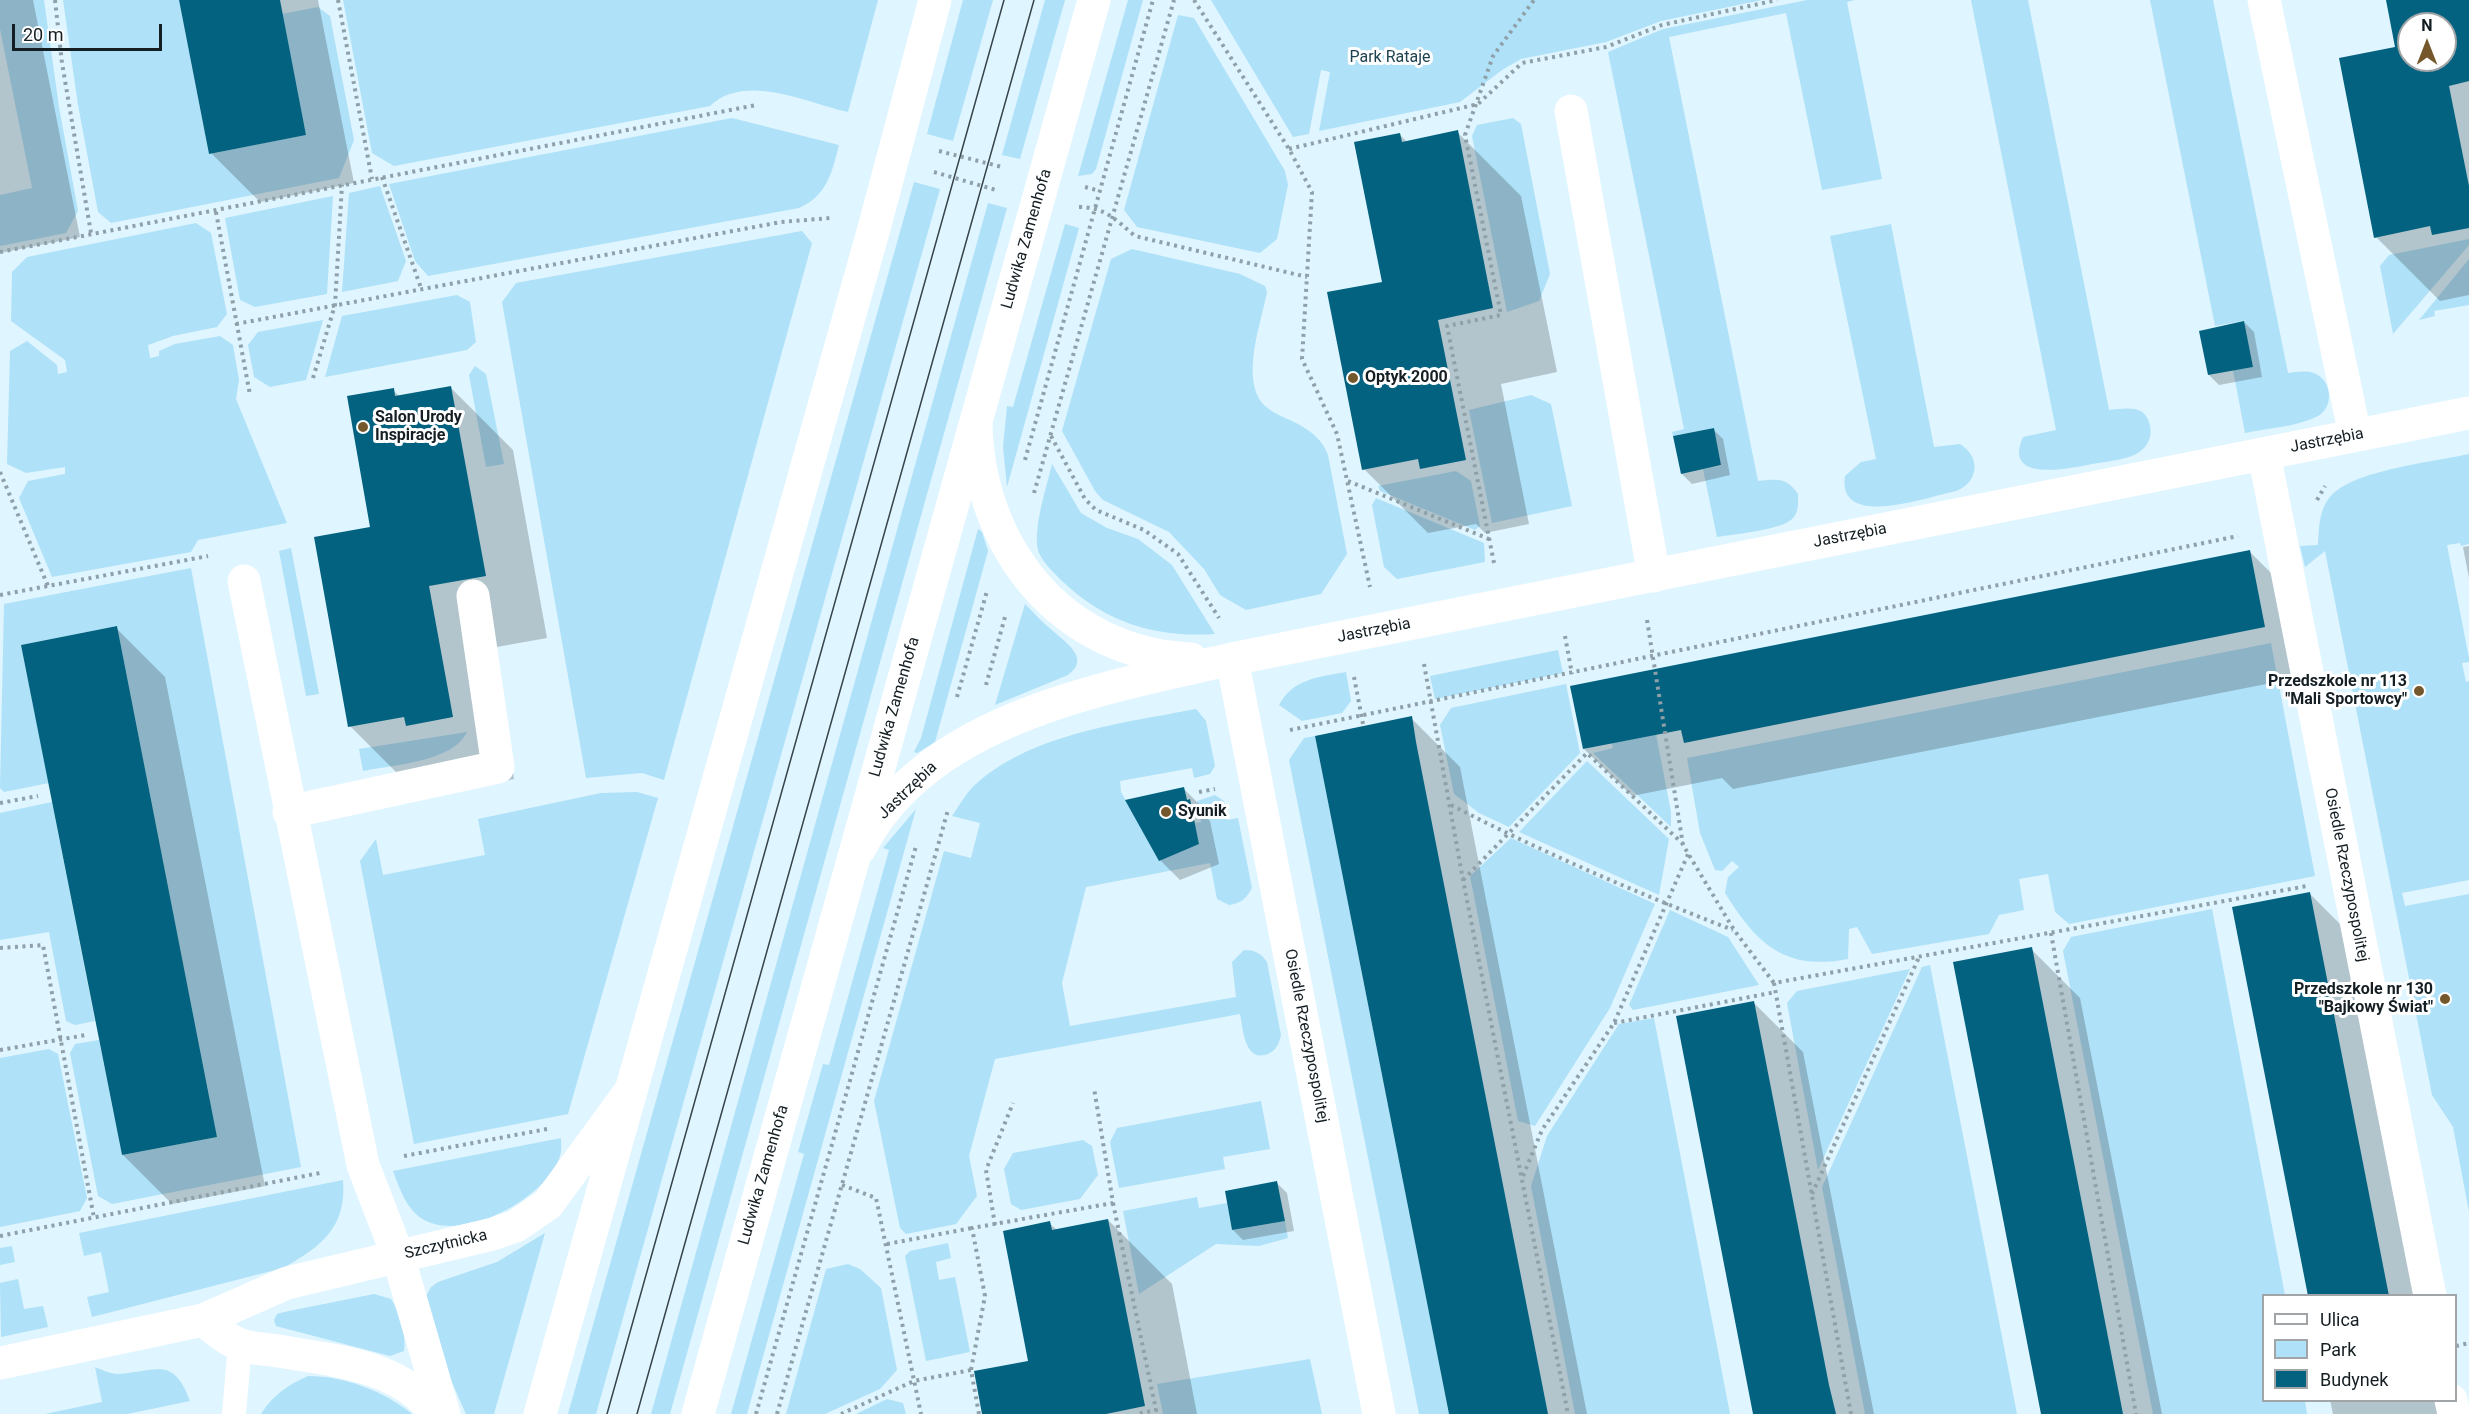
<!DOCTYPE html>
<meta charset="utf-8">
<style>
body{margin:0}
#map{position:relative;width:2469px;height:1414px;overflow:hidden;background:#dff5ff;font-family:Roboto,sans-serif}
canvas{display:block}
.legend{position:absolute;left:2262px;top:1294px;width:195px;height:108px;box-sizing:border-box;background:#fff;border:2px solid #a1a5a7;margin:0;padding:8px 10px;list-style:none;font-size:18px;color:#141e23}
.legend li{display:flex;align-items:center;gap:12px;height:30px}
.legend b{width:30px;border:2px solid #a1a5a7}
.north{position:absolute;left:2397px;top:12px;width:60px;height:60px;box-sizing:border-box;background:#fff;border:2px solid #a1a5a7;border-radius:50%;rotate:0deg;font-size:16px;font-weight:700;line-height:24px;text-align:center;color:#141e23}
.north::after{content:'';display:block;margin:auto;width:21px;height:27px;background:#74582b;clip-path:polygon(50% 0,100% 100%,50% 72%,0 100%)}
.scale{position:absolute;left:12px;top:24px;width:150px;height:27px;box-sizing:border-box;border:3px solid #141e23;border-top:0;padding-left:8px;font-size:18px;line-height:21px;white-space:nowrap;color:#141e23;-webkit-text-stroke:4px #fff;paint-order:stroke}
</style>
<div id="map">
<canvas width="2469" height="1414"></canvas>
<ul class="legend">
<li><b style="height:8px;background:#fff"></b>Ulica</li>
<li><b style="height:16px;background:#afe1f8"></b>Park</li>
<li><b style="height:16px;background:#03627f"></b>Budynek</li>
</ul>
<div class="north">N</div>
<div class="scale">20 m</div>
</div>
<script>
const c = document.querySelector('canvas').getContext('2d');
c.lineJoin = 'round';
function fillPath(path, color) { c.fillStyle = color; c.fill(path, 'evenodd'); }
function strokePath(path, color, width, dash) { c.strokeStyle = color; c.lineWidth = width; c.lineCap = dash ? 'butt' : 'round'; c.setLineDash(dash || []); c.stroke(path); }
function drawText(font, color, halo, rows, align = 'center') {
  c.font = font + ' Roboto,sans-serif'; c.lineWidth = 6; c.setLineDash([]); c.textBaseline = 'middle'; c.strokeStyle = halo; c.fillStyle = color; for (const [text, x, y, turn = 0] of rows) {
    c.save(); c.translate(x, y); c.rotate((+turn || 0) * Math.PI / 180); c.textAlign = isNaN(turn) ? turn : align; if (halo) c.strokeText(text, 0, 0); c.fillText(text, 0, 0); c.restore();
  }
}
const green = new Path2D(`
 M0 0H44L59 107 78 211 66 233 0 246V195L32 188 0 29Z
 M63 0H179L209 154 306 135 282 14 318 7 330 16 354 140 339 178 111 223 98 212 78 105Z
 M343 0H878L848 112C807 103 745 72 710 106L394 166 372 153Z
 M963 0H993L953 141 927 134Z
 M1045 0H1065L1020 159 1002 155Z
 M1128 0H1143L1096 169 1092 174 1078 176Z
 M1211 0H1762L1661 21 1606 42 1521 59 1502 70 1460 102 1319 131 1330 72 1321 70 1309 134 1293 137Z
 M1807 0H1855L1847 2 1882 179 1822 190 1786 13 1669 37 1758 481C1776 479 1787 477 1798 494 1798 503 1799 510 1794 517 1785 530 1734 534 1717 537L1703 469 1721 466 1714 428 1673 436 1672 432 1684 429 1608 52 1663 29Z
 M1971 0H2028L2109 410C2124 409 2143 404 2149 422 2152 432 2151 440 2144 448 2133 460 2108 461 2092 464 2071 468 2002 484 2023 437L2056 430Z
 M2150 0H2213L2288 373C2297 372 2308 370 2316 374 2332 382 2334 407 2318 416 2297 427 2268 428 2245 433L2233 370 2253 367 2244 321 2215 326Z
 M1178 15 1194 18 1285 171 1288 185 1277 239 1260 253 1137 227 1124 210Z
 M732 118 839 145C832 172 827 196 799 208L428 276 415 261 389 184Z
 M1513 118 1521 124 1550 274 1539 301 1507 312 1472 136 1477 125Z
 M914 182 940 189 596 1414H568Z
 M380 186 406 261 398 281 342 292 349 193Z
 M333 196 327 294 255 307 240 300 225 218Z
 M988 203 1007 208 670 1414H651Z
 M196 223 211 233 227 314 217 327 173 336 148 345 150 358 159 356V351L175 344 220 336 233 345 239 380 236 399 287 523 198 540 191 552 52 577 19 498 28 481 65 474V467L26 473 7 464 10 351 27 341 57 365 58 374 67 372 65 360 11 321 12 272 27 257Z
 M1065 224 1079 228 1007 487 1003 447 1007 406 1013 407Z
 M1891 224 1934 447 1960 444C1981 457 1979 482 1956 491 1927 497 1837 530 1845 476L1861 462 1876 459 1830 236Z
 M802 231 812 243 664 780 642 773 586 778 502 302 516 283Z
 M2469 239V245L2393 334 2380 266 2389 255Z
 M1132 249 1240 274 1265 286 1267 292C1261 324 1240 379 1264 405 1272 413 1286 418 1296 423 1312 432 1322 439 1328 455L1347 554 1321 594 1246 610 1220 595 1204 569 1169 532 1103 500 1095 491 1062 431 1111 259Z
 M2469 259V305L2434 311 2435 316 2419 320Z
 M457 295 470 302 476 342 467 350 325 377 342 316Z
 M323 320 306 380 270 387 254 377 248 345 258 332Z
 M475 366 486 374 504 464 486 467 469 375Z
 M1531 395 1551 404 1572 506 1492 523 1469 410Z
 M2469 454V544L2461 546 2460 543 2447 545 2469 658V662L2462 663 2466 682 2469 681V880L2402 893 2405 906 2469 894V1212L2453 1127 2432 1095 2325 551 2305 567 2300 546 2318 545C2319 528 2319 510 2330 497 2352 470 2434 462 2469 454Z
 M1052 464 1081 513 1107 528 1138 539 1172 565 1215 634C1154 638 1104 622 1060 579 1053 572 1040 559 1038 550 1033 527 1047 486 1052 464Z
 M1456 471 1471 481 1480 526 1475 530 1380 491 1378 486Z
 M1376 498 1484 543 1485 562 1397 579 1384 567 1372 505Z
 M978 529 982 532 988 551 935 742 917 753 914 752 921 738Z
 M291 548 319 694 306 696 279 551Z
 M191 568 301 1167 112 1204 98 1196 70 1053 75 1044 99 1040 122 1155 217 1137 117 626 21 645 49 783 4 792 0 788 4 604Z
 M1025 604C1034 613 1043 623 1053 631 1066 643 1091 658 1068 675L995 705Z
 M2271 643 2315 876 2069 924 2055 912 2048 874 2019 879 2024 910 1999 915 1989 934 1872 954 1857 927 1849 929 1848 959C1784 971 1757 944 1725 893L1728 877 1739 867 1732 861 1722 871 1715 870 1700 833 1687 758Z
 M1558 650 1563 673 1435 699 1430 676Z
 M1346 672 1351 701 1342 713 1302 721 1279 705C1293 679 1318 677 1346 672Z
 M1566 684 1580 753 1509 827 1479 813 1454 794 1440 725 1451 708Z
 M1650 703 1671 812V827L1593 753 1613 748 1609 731Z
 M1196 709 1206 721 1215 766 1210 774 1194 778 1192 768 1120 781 1121 792 1153 849 1199 844 1195 823 1201 822 1197 801 1215 795 1224 801 1227 820 1238 818 1252 888C1246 899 1241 903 1229 905L1217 899 1210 863 1086 887 1062 983 1070 1026 1236 997 1232 962 1244 950C1255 950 1261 953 1267 962L1281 1035C1279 1043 1277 1050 1268 1054 1244 1063 1243 1028 1240 1014L995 1059 969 1156 977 1196 956 1224 906 1234 900 1228 874 1101 944 851 971 858 980 823 952 816C960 805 967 791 977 783 1034 733 1124 723 1196 709Z
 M467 732C453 762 392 765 363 771L359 749Z
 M1315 736 1449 1414H1419L1289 760 1304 738Z
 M1587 761 1669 839 1659 895 1519 832Z
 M637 792 658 798 568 1114 414 1144 360 861 376 839 383 875 485 855 478 819 601 793Z
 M52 802 95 1021 75 1025 66 1021 49 932 0 940V813Z
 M916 809 747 1414H731L804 1154 798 1152 823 1064 829 1065 889 850 883 848Z
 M1511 838 1655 904 1610 1008 1535 1126 1518 1121 1470 876Z
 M2212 909 2285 1295 2264 1296V1400L2305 1401 2307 1414H2153L2063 951 2071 937Z
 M1670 910 1728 937 1759 985 1633 1010 1629 1005Z
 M1930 965 2017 1414H1865L1822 1187 1922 967Z
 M1910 969 1818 1170 1787 1003 1797 991Z
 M1654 1018 1730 1414H1575L1531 1186 1547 1136 1619 1024Z
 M49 1049 58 1054 87 1198 80 1211 0 1227V1058Z
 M1261 1101 1270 1149 1223 1157 1225 1169 1119 1188 1110 1142 1117 1128Z
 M561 1138C561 1144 562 1151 560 1156 547 1198 461 1245 421 1218 406 1208 399 1187 393 1171Z
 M1083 1140 1092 1146 1098 1175 1080 1199 1021 1210 1011 1204 1004 1169 1013 1153Z
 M343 1180C347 1227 321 1247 283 1268L92 1317 87 1297 109 1292 101 1252 84 1256 79 1233Z
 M1197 1197 1199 1208 1227 1203 1232 1230 1285 1221 1288 1238 1259 1246 1216 1244 1139 1294 1123 1211Z
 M545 1233 494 1414H466L449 1376 426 1296 431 1287 438 1282 497 1262Z
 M948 1243 951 1258 936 1262 939 1280 955 1277 970 1352 926 1361 905 1256 910 1251Z
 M12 1246 15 1262 0 1265V1248Z
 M848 1264 860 1269 881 1288 897 1370 880 1389 825 1414H786L826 1269Z
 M18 1279 24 1309 43 1306 48 1327 1 1337 0 1283Z
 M374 1294 391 1299C399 1312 407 1335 404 1351L390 1356 276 1326 274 1320 277 1314 284 1312Z
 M1310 1359 1322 1414H1163L1157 1384Z
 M95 1367C102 1370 110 1374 118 1374 156 1372 173 1355 190 1401L127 1414H45L102 1402Z
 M308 1376C344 1376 384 1391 412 1414H261C273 1395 288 1385 308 1376Z
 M887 1399 903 1403 906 1414H856Z`);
const shadow = new Path2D(`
 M0 0H33L80 237 0 253Z
 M181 0H318L354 183 260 202 211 153Z
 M2387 0H2469V295L2440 301 2376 237 2397 49ZM2409 24H2445V60H2409Z
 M1457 132 1521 196 1557 372 1501 384 1529 524 1485 533 1476 524 1428 533 1364 469 1400 135 1407 142Z
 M2244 322 2254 332 2262 377 2219 385 2209 375Z
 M451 388 513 450 547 638 491 648 514 779 470 788H412L350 726 372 528 393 390 400 397Z
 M1713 429 1723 439 1730 475 1692 484 1682 474Z
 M2469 546V578L2463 547Z
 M2249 551 2297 599 2312 675 1733 789 1722 778 1632 796 1584 749Z
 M116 628 165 677 265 1186 172 1204 123 1155Z
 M1411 718 1460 767 1587 1414H1451Z
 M1183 788 1204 809 1205 816 1210 821 1219 864 1180 880 1160 860Z
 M2310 894 2359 943 2428 1296H2309Z
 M2031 949 2080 998 2162 1414H2042Z
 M1754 1003 1803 1052 1874 1414H1755Z
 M1277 1183 1287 1193 1294 1231 1243 1240 1233 1230Z
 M1108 1220 1172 1284 1197 1414H983L1030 1362 1049 1223 1057 1230Z
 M2330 1400H2448L2451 1414H2333Z`);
const building = new Path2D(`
 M179 0H280L306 135 209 154Z
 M2386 0H2469V81L2449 86 2469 186V228L2432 235 2430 226 2374 238 2339 58 2395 47ZM2409 24H2445V60H2409Z
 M1458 130 1493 308 1438 320 1466 460 1420 469 1418 459 1362 470 1327 292 1382 282 1354 142 1400 133 1402 142Z
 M2244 321 2253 367 2208 375 2199 331Z
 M451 386 486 576 429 586 453 717 406 726 404 717 348 727 314 537 370 527 347 396 394 388 395 396Z
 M1714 428 1721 465 1681 474 1673 436Z
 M2250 550 2265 627 1684 743 1681 730 1583 749 1570 686Z
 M117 626 217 1137 122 1155 21 645Z
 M1412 716 1416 742 1548 1414H1449L1315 736Z
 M1184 787 1187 800 1190 799 1199 844 1159 861 1125 800Z
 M2310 892 2389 1296H2308L2232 907Z
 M2032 947 2062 1101 2123 1414H2041L1953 962Z
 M1754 1001 1829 1385 1836 1414H1753L1676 1016Z
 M1277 1181 1285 1221 1232 1230 1225 1191Z
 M1108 1219 1145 1406 1106 1414H982L974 1371 1028 1361 1003 1231 1050 1221 1052 1230Z`);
const path = new Path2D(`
 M55 0 62 63 91 233
 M338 0 372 179
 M1194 0 1289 149 1312 192 1302 359 1337 434 1370 587
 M1289 149 1478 104 1522 63 1606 47 1662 25 1777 0
 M939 151 1002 167
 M934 172 996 190
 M382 177 421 288
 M1085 187 1100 191
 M1079 207C1105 207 1116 220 1135 236L1307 277
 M216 212 250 395
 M0 252 756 105
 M236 324 781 222 831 218
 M313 378 335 305 342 185
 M1051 436 1085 499 1096 510 1144 530 1178 554 1219 618
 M1025 460 1153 0
 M0 472 48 586
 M1348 481 1489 539
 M1034 493 1174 0
 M2317 500 2325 486
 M1494 563 1447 326 1501 315 1465 135 1493 56 1534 0
 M0 595 208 556
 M1647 620 1683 845 1734 930 1774 983
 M1565 636 1572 674
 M1424 664 1463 880 1568 1414
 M1354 677 1363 724
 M986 685 1005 617
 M957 697 987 591
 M1290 730 2238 536
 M1199 792 1215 789
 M0 803 38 796
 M1451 805C1542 852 1637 893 1733 930
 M1463 880 1587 753 1683 844
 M2051 933 2136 1414
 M0 948 43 945 94 1218
 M1614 1023 1776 992
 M0 1050 86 1035
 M404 1156 547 1129
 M1523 1176 1542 1130 1614 1023 1689 852
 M842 1185 876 1198 921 1414
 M1812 1194 1920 955
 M1113 1203 1156 1410 1137 1414
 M995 1225 986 1170 1013 1103
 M0 1236 320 1173
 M887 1244 972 1228
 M2456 1346 2469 1343
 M756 1414 916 846
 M777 1414 948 810
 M841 1414 914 1381 971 1370
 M979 1414 971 1370 985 1296 972 1228 1113 1203 1094 1088
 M1851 1414 1774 983 2307 886`);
const service = new Path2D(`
 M234 1414 240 1345`);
const minor = new Path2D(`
 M2264 0 2355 435
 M1571 111 1654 576
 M976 424C979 549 1062 653 1191 659
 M2264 454 2430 1296
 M244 581 363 1165 398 1256 444 1414
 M1232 659 1379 1414
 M289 812 498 767 473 596
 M860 848C925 718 1104 688 1232 659L2469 413
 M203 1320C214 1328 228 1341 241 1345 252 1349 266 1349 278 1351 331 1360 403 1365 435 1414
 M0 1363 203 1320 287 1283 493 1234 516 1226 548 1204 629 1093
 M2451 1400 2454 1414`);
const secondary = new Path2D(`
 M540 1414 873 232 935 0
 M698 1414 1094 0`);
const tram = new Path2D(`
 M607 1414 1004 0
 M637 1414 1034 0`);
const markers = [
 [1353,378,6,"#74582b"],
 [363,427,6,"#74582b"],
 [2419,691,6,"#74582b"],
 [1166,812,6,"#74582b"],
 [2445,999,6,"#74582b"]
];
const parkNames = [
 ["Park Rataje",1390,58]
];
const streetNames = [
 ["Ludwika Zamenhofa",1027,239,-74],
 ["Jastrzębia",2327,441,-11],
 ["Jastrzębia",1850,536,-11],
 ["Jastrzębia",1374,631,-11],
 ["Ludwika Zamenhofa",895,707,-74],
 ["Jastrzębia",908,791,-44],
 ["Osiedle Rzeczypospolitej",2346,875,79],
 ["Osiedle Rzeczypospolitej",1306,1036,79],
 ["Ludwika Zamenhofa",764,1175,-74],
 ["Szczytnicka",446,1245,-13]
];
const poiNames = [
 ["Optyk 2000",1365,378],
 ["Salon Urody",375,418],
 ["Inspiracje",375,436],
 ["Przedszkole nr 113",2407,682,"right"],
 ["\"Mali Sportowcy\"",2407,700,"right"],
 ["Syunik",1178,812],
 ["Przedszkole nr 130",2433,990,"right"],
 ["\"Bajkowy Świat\"",2433,1008,"right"]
];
fillPath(green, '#afe1f8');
fillPath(shadow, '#0003');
fillPath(building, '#03627f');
strokePath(path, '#8fa0a8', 4, [3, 4.5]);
strokePath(service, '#fff', 24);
strokePath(minor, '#fff', 33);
strokePath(secondary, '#fff', 33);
strokePath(tram, '#38444a', 1.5);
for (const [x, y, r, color] of markers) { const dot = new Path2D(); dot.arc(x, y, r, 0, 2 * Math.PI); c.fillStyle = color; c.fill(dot); strokePath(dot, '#fff', 2); }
drawText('16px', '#1e4250', '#fff', parkNames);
drawText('16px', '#141e23', '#fff', streetNames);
drawText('bold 16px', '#141e23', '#fff', poiNames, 'left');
</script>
